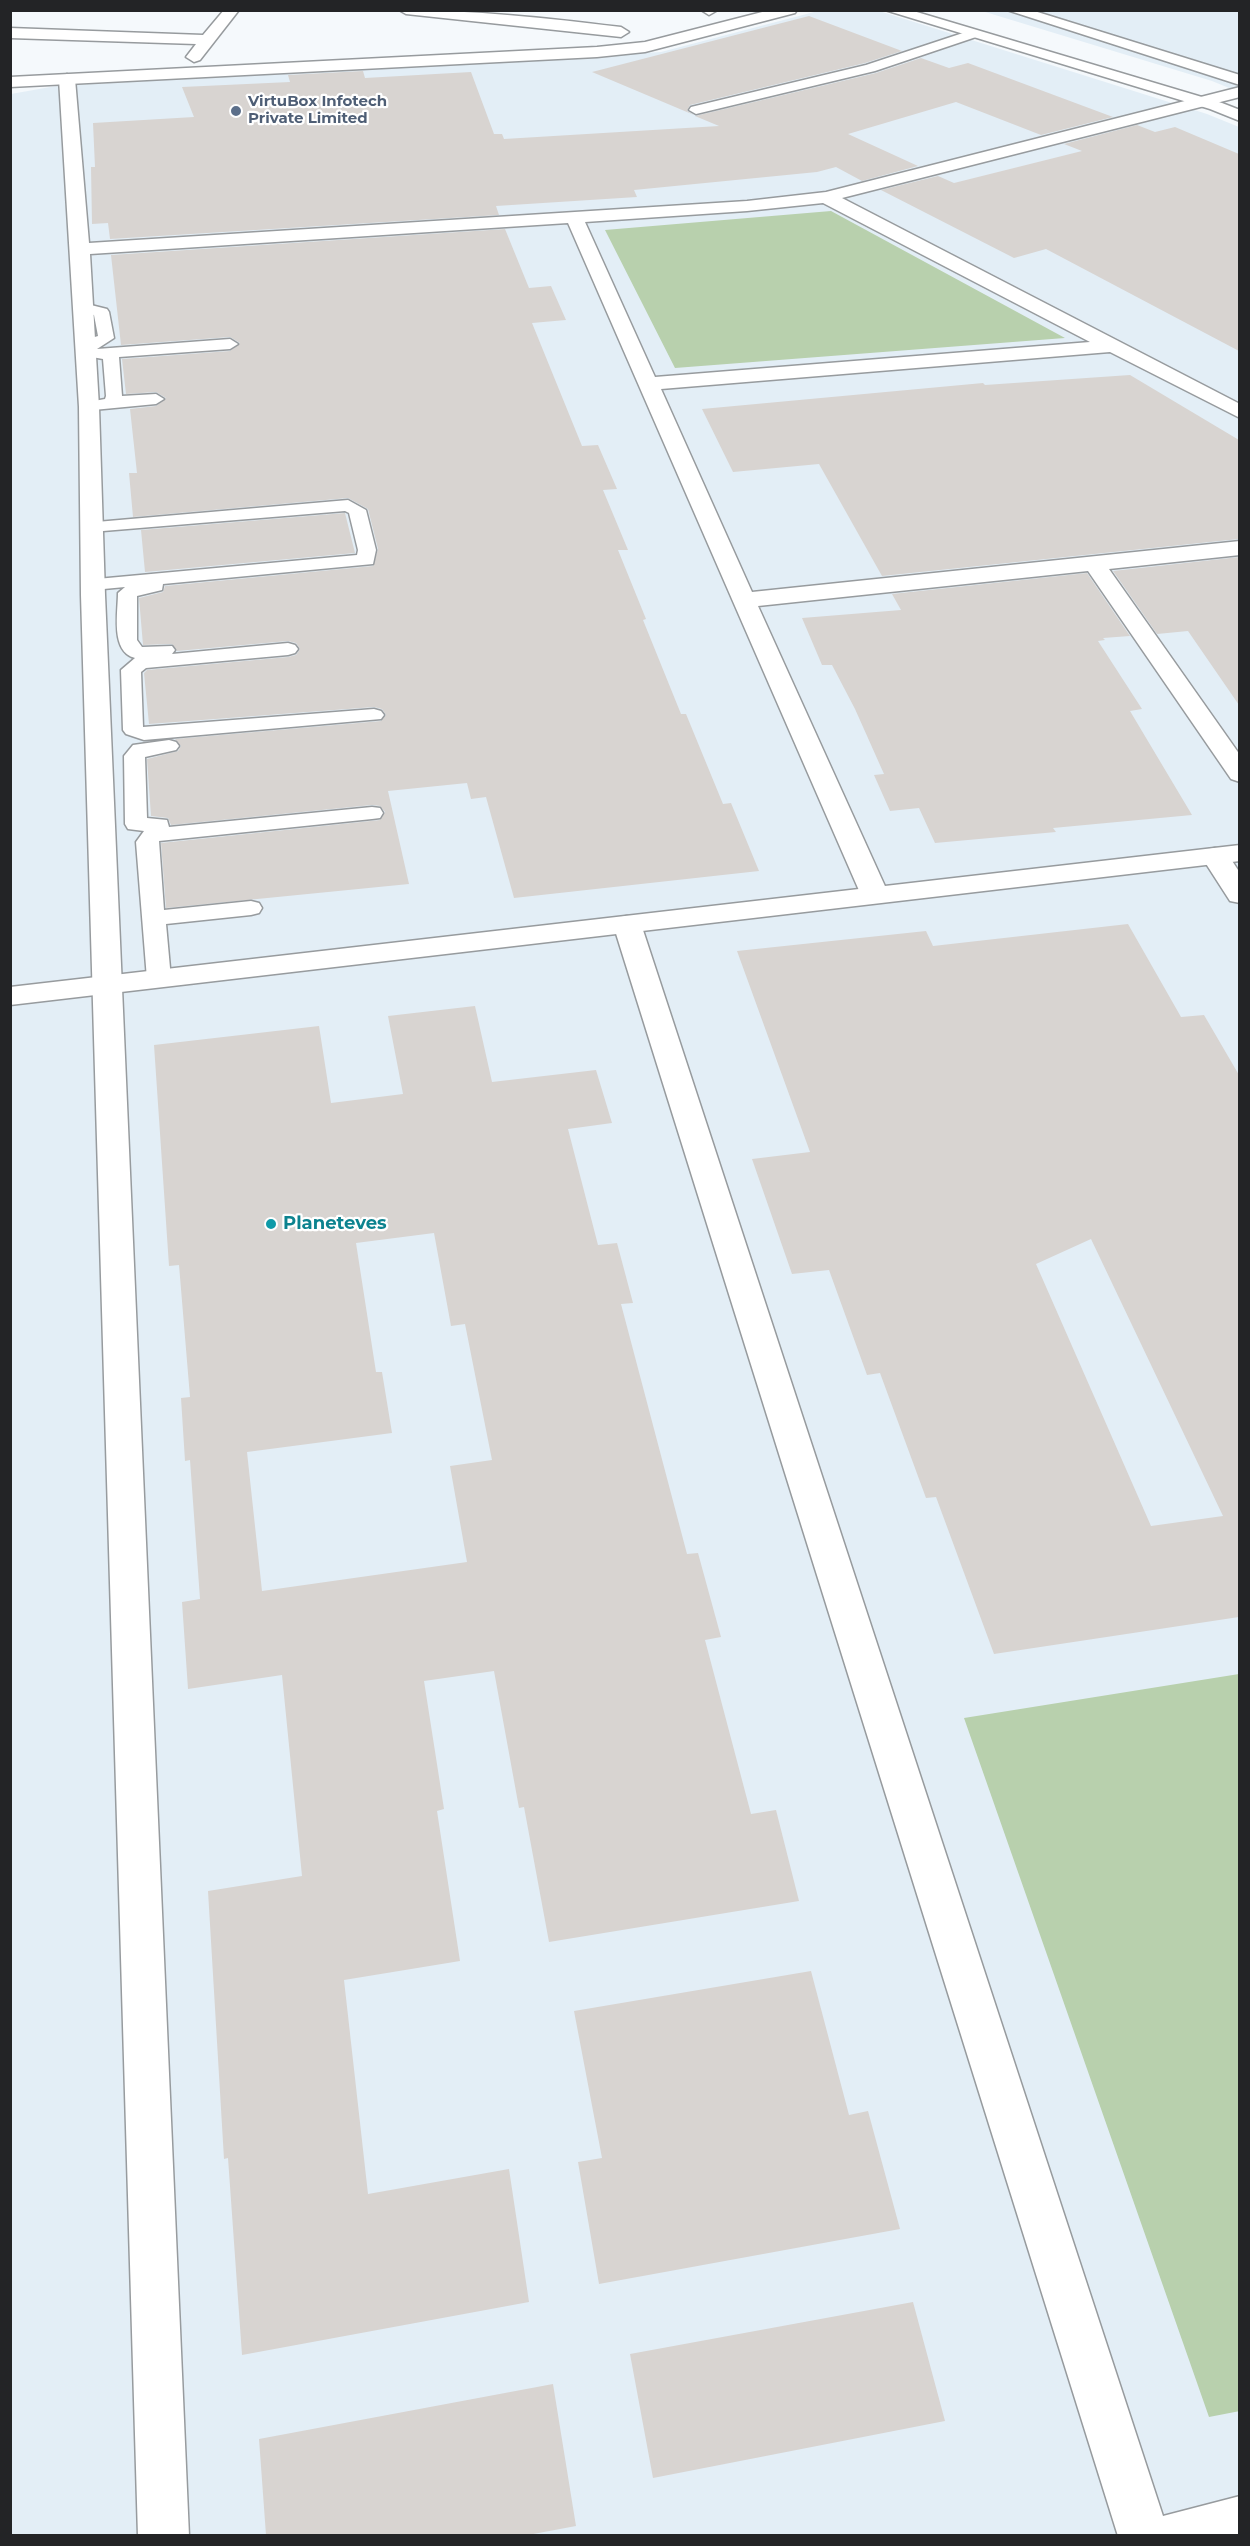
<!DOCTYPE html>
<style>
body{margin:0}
#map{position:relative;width:1250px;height:2546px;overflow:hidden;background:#f5f9fc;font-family:Montserrat,sans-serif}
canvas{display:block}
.frame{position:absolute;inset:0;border:12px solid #232426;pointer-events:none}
</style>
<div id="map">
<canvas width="1250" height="2546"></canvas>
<div class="frame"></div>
</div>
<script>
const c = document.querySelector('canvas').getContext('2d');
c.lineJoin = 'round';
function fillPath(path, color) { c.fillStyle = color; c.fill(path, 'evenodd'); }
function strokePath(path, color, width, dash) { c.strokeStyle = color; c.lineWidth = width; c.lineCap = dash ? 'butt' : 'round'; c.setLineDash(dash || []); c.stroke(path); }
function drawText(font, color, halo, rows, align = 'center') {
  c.font = font + ' Montserrat,sans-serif'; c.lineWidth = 4.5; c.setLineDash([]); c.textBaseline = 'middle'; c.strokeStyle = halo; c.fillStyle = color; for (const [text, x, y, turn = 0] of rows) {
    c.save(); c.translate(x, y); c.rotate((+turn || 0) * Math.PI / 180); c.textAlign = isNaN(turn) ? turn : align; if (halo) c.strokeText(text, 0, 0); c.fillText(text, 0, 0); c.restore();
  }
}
const built = new Path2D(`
 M876 10 1207 114 1239 127V2535L11 2536V94L56 86 661 52 818 11Z
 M982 11H1239V92L1212 81Z`);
const green = new Path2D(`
 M831 211 1065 338 675 368 605 230Z
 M1239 1674 1240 2411 1209 2417 964 1718Z`);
const building = new Path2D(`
 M809 16 902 51 865 63 690 105 687 111 694 115 592 72Z
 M921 58 949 68 968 63 1113 117 1041 135 956 102 848 134 918 166 862 181 836 167 817 172 634 190 637 197 496 206 499 215 110 239 108 223 92 224 91 167H95L93 123 194 117 182 87 290 82 288 75 363 71 365 78 471 72 494 134H502L504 139 719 126 695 116 876 73Z
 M1137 125 1155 132 1175 127 1239 154V351L1046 249 1014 258 881 190 938 176 954 183 1082 151 1064 144Z
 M505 229 529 288 551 286 566 320 532 323 582 446 598 445 617 489 603 490 628 550H618L646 619 643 620 681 714H686L723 804 731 803 759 871 514 898 486 797 471 799 467 783 388 791 409 884 166 908 161 843 380 820 385 812 380 806 372 805 171 825 168 818 151 816 147 759 178 751 181 746 175 739 381 721 386 715 382 709 374 707 149 724 144 673 147 670 288 657 296 655 300 649 296 643 288 641 177 651 172 644 143 645 139 598 163 592 165 586 373 566 378 549 368 509 348 498 133 517 129 473H137L130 409 156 406 166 398 156 392 126 394 122 359 230 351 240 343 230 337 121 345 111 255Z
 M1130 375 1239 440V539L882 576 819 464 733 472 702 409 983 383 985 385Z
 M345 513 355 553 145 572 141 530Z
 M1239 557V705L1188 631 1157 634 1113 571Z
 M1087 573 1130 636 1103 638 1105 640 1098 641 1142 709 1130 711 1192 815 1053 828 1056 832 935 843 919 808 890 811 874 775 884 774 855 709 832 665H822L802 618 901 610 892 594Z
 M1128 924 1181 1017 1204 1015 1239 1075V1617L994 1654 936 1497 926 1498 880 1373 867 1375 829 1270 792 1274 752 1159 810 1152 737 951 926 931 933 946ZM1091 1239 1223 1516 1151 1526 1036 1264Z
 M475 1006 492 1082 596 1070 612 1123 568 1129 598 1245 617 1243 633 1303 621 1304 687 1554 698 1553 721 1637 705 1640 751 1814 776 1810 799 1901 549 1942 524 1807 519 1808 494 1671 424 1681 444 1809 437 1811 460 1961 344 1980 368 2194 509 2169 529 2302 242 2355 228 2158 224 2159 208 1891 302 1876 282 1675 188 1689 182 1602 200 1599 190 1460 185 1461 181 1398 190 1397 179 1265 169 1266 154 1045 319 1026 331 1103 403 1094 388 1016ZM434 1233 451 1326 465 1324 492 1460 450 1466 467 1562 262 1591 247 1452 392 1433 382 1372H376L356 1243Z
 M811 1971 849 2115 868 2111 900 2229 599 2284 578 2162 602 2158 574 2011Z
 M913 2302 945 2421 653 2478 630 2354Z
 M553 2384 576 2526 528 2535H266L259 2439Z`);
const service = new Path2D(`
 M972 30 978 34 976 37 875 71 696 114 689 110 691 107 866 65Z
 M83 303 107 309 109 312 114 338 97 349 230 339 238 344 230 349 119 357 122 396 156 394 164 399 156 404 83 411 81 407 83 403 105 399 106 396 103 359 86 356 84 353 86 350 78 348 76 345 78 342 98 336 94 315 77 311 75 308Z
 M348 500 366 510 376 550 373 564 163 584 162 590 137 596V640L142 647 172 646 175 650 172 654 288 643 295 645 298 649 295 653 288 655 146 668 141 672 143 727 374 709 381 711 384 715 381 719 144 740 126 734 123 730 121 670 135 658C110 652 118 612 118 593L125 587 93 590 84 584 86 580 357 555 358 550 349 513 345 511 91 532 85 531 82 527 85 523Z
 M169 740 176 742 179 746 176 750 145 757 147 818 167 820 169 827 372 807 380 808 383 813 380 818 372 819 159 841 164 910 251 901 259 903 262 908 259 913 251 915 166 924 171 979 167 984H151L147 979 136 842 144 831 128 829 125 824 124 756 133 745Z`);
const minor = new Path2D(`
 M224 10H239L200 60 194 62 186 57 196 44 10 38V28L203 35Z
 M399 10C474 10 547 18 621 27L629 32 621 37 406 14Z
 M701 10H716V11L709 15Z
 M1007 10H1031L1240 75V85Z
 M67 74 75 79 89 243 747 201 826 192 1240 87V97L842 198 1240 404V418L1110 352 661 389 752 592 1240 541V555L1109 569 1240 755V782L1231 779 1088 571 758 606 889 895 885 901 875 903 865 901 861 895 568 223 90 254 99 407 105 595 189 2536H138L81 595 79 407 59 79ZM823 203 1090 342 655 377 585 222 747 211Z
 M1215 848 1225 850 1240 873V903L1230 901 1201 856 1205 850Z
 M627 916 637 918 641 924 1163 2516 1240 2496V2536H1118L613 924 617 918Z`);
const tertiary = new Path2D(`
 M770 10H797L795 13 645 52 597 57 10 87V77L597 47 645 42Z
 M885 10H910L1222 103 1240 110V121L1210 109Z
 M1240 845V861L10 1005V987Z`);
const markers = [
 [236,111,6,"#5c6f8a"],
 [271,1224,6,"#0f9aa8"]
];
const farServicenames = [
 ["VirtuBox Infotech",248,102],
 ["Private Limited",248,119]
];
const cultureNames = [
 ["Planeteves",283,1224]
];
fillPath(built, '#e3eef6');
fillPath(green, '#b8d0ad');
fillPath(building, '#d8d4d1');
strokePath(service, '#979b9e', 3);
strokePath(minor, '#979b9e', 3);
strokePath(tertiary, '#979b9e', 3);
fillPath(service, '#fff');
fillPath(minor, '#fff');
fillPath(tertiary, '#fff');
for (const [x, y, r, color] of markers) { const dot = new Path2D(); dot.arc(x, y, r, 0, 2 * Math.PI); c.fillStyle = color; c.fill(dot); strokePath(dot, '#fff', 2); }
drawText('bold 15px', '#4e5e75', '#fff', farServicenames, 'left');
drawText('bold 18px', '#0d838f', '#fff', cultureNames, 'left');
</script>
